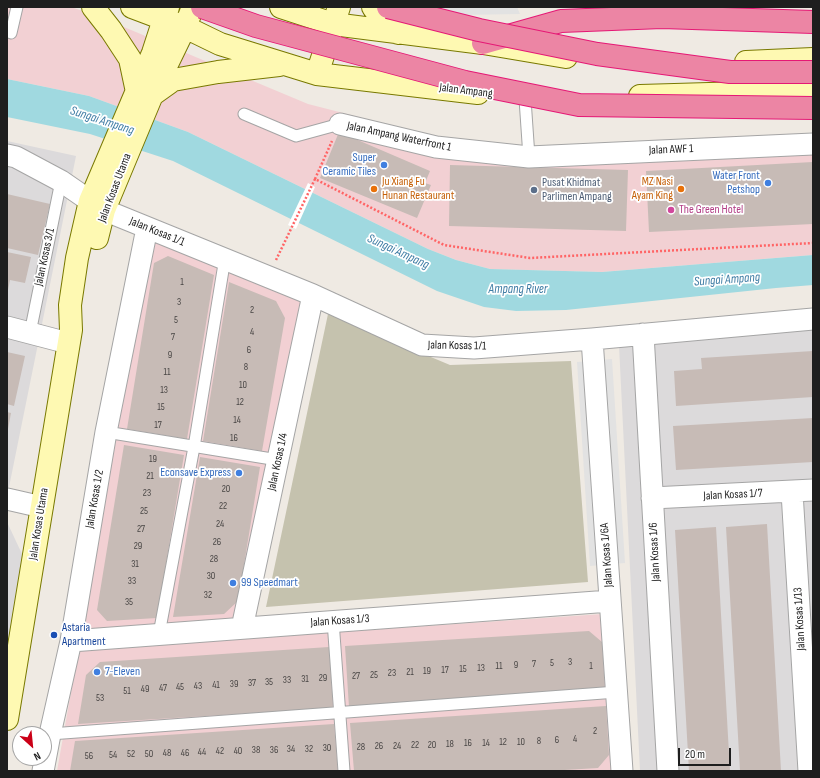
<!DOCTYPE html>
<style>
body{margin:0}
#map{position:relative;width:820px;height:778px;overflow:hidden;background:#efeae3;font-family:"Sofia Sans Condensed",sans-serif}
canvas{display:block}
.frame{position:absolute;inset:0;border:8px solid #1e1e1e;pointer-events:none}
.north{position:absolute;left:12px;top:726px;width:40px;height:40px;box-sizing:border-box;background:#fff;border:1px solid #a5a5a5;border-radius:50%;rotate:153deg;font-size:11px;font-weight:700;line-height:16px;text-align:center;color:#1e1e1e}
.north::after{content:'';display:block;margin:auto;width:14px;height:18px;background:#cb0017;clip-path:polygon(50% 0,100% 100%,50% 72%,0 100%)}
.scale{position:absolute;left:678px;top:748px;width:53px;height:18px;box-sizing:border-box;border:2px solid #1e1e1e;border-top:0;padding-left:5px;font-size:12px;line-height:14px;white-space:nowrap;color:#1e1e1e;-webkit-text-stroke:3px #fff;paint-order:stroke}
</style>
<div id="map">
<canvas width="820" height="778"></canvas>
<div class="frame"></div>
<div class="north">N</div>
<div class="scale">20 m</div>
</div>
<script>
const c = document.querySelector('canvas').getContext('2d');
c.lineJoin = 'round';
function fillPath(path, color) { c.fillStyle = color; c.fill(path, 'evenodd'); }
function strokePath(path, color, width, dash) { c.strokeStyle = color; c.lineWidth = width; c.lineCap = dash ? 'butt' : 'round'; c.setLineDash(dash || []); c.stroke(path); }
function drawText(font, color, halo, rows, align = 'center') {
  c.font = font + ' "Sofia Sans Condensed",sans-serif'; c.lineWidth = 3.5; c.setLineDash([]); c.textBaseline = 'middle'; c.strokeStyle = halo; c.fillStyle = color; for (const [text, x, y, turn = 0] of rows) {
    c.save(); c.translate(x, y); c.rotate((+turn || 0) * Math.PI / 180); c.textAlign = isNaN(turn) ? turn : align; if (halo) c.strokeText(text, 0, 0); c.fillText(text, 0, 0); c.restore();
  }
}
const residential = new Path2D(`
 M7 141 76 156 7 497Z
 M813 314V771H640L618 325Z
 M7 522 29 569 7 678Z`);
const commercial = new Path2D(`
 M7 7H71L100 17 308 104 433 136 485 144 560 147 719 137 813 134V255L602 272 490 269 456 260 428 249 188 132 89 96 7 79Z
 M152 237 304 299 234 639 603 614 613 771H57Z`);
const construction = new Path2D(`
 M328 314 450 365 571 361 588 582 266 607Z`);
const parking = new Path2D(`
 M433 7H517L520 14 460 15Z
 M612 359 625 563 613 564 601 360Z
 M589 361 602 565 590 566 577 362Z`);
const water = new Path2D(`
 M7 79 89 96 188 132 428 249 456 260 490 269 602 272 813 255V285L776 288 566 310 516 311 484 307 437 291 173 161 90 134 7 117Z`);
const pier = new Path2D(`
 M308 183 315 187 296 229 288 225Z`);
const building = new Path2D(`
 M339 132 430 171 425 183 431 185 417 218 320 178Z
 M813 162V224L649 232 646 171Z
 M450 165 628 170 626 231 449 226Z
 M7 194 50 204 38 255 7 248Z
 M7 252 31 257 25 283 10 280 8 290Z
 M168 256 214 275 187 439 127 429 154 263Z
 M229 282 276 301 285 318 262 451 203 441Z
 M813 351V397L676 406 674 371 702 369 701 358Z
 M7 352 25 356 14 406 7 404Z
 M7 412 11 413 8 429H7Z
 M813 418V462L676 470 673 426Z
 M124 445 184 455 157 618 107 621 97 610Z
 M200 457 260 467 238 601 224 614 173 617Z
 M767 524 781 771H740L726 527Z
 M716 527 730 771H689L675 530Z
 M589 631 602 642 605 690 349 707 345 646Z
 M329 647 333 708 78 724 86 675 100 662Z
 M606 706 609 755 598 768 548 771H354L350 723Z
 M334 724 338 771H70L75 741Z`);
const path = new Path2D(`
 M315 179 332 141
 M276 260 315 179 444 245 530 258 813 243`);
const lane = new Path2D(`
 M11 33 17 7
 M525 99 529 157
 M244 114 296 136 340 124
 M30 333 61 181
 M106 432 278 460
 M333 621 344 771
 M159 634 194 447 225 258
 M50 734 617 692`);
const street = new Path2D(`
 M340 124 436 147 529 157 813 144
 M7 155 16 157 61 181 90 201
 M104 210 313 295 422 345 474 348 592 339 813 319
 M7 327 68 343
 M643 334 668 771
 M592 339 622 771
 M792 492 809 771
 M652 498 813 490
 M7 499 42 507
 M242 628 313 295
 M71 641 610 601
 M43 771 50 734 71 641 106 432 147 228`);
const secondary = new Path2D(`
 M93 7 111 30 130 59 137 92
 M132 7 185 27 220 44 317 74 478 93
 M281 7 333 24 483 43 566 57
 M373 7 380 17 398 33
 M746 62 813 59
 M317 74 339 7
 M152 95 173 80 218 72 279 65
 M640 96 813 91
 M97 238 104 210 152 95 185 27 193 7
 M7 719 71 330 70 305 77 258 90 201 153 53 168 7`);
const highway = new Path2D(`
 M483 43 561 21 662 17 813 22`);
const highwayBridge = new Path2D(`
 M202 7 256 26 465 82 579 105 813 108
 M388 7 479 30 597 54 730 72H813`);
const markers = [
 [384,165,4,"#3f7fe0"],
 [768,183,4,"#3f7fe0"],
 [374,189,4,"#e8710a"],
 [681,189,4,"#e8710a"],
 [534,190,4,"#5c6f8a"],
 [671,210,4,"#d1479c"],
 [239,473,4,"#3f7fe0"],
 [233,583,4,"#3f7fe0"],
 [54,635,4,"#1a4fb4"],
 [97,672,4,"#3f7fe0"]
];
const numberNames = [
 ["1",182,282],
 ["3",179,302],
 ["2",252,310],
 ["5",176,320],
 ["4",252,332],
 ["7",173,337],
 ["6",249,350],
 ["9",170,355],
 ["8",246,367],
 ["11",167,372],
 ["10",243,385],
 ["13",164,390],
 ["12",240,402],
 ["15",161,407],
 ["14",237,420],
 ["17",158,425],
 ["16",234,438],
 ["19",153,459],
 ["21",150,476],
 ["20",226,489],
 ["23",147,493],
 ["22",223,506],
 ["25",144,511],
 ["24",220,524],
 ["27",141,529],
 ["26",217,542],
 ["29",138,546],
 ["28",214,559],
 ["31",135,564],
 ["30",211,576],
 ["33",132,581],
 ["32",208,595],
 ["35",129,602],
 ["3",570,662],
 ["5",552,663],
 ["7",534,664],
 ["9",516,665],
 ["11",499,666],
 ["1",591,666],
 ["13",481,668],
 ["15",463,669],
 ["17",445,670],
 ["19",427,671],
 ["21",410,672],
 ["23",392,673],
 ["25",374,675],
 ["27",356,676],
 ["29",323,678],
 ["31",305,679],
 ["33",287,680],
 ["35",269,682],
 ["37",252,683],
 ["39",234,684],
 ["41",216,685],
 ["43",198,686],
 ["45",180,687],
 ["47",163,688],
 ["49",145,689],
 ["51",127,691],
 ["53",100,698],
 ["2",595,731],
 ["4",575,739],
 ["6",557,740],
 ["8",539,741],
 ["12",503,742],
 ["10",521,742],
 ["16",468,743],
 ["14",486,743],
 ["18",450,744],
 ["22",415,745],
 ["20",432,745],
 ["26",379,746],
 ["24",397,746],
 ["28",361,747],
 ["30",327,748],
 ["34",291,749],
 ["32",309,749],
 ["38",256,750],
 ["36",274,750],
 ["42",220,751],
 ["40",238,751],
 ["44",202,752],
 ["48",167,753],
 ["46",185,753],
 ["52",131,754],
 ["50",149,754],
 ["54",113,755],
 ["56",89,756]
];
const streetNames = [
 ["Jalan Ampang",466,91,7],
 ["Jalan Ampang Waterfront 1",399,137,12],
 ["Jalan AWF 1",671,150,-2],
 ["Jalan Kosas Utama",115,188,-69],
 ["Jalan Kosas 1/1",157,232,22],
 ["Jalan Kosas 3/1",45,257,-78],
 ["Jalan Kosas 1/1",457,346,1],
 ["Jalan Kosas 1/4",278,462,-78],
 ["Jalan Kosas 1/7",733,495,-3],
 ["Jalan Kosas 1/2",95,499,-80],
 ["Jalan Kosas Utama",39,524,-81],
 ["Jalan Kosas 1/6",655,552,-93],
 ["Jalan Kosas 1/6A",607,555,-94],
 ["Jalan Kosas 1/13",800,619,-93],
 ["Jalan Kosas 1/3",340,621,-4]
];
const shopNames = [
 ["Super",376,158],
 ["Ceramic Tiles",376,172],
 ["Water Front",760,176],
 ["Petshop",760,190],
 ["Econsave Express",231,473],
 ["99 Speedmart",241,583,"left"],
 ["7-Eleven",105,672,"left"]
];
const foodNames = [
 ["Ju Xiang Fu",382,182],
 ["Hunan Restaurant",382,196],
 ["MZ Nasi",673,182,"right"],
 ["Ayam King",673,196,"right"]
];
const serviceNames = [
 ["Pusat Khidmat",542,183],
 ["Parlimen Ampang",542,197]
];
const hotelNames = [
 ["The Green Hotel",679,210]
];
const transitNames = [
 ["Astaria",62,628],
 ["Apartment",62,642]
];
const waterNames = [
 ["Sungai Ampang",102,121,18],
 ["Sungai Ampang",398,252,25],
 ["Sungai Ampang",727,280,-4],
 ["Ampang River",518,290]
];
fillPath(residential, '#dcdadb');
fillPath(commercial, '#f2d0d3');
fillPath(construction, '#c5c2ae');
fillPath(parking, '#e2e2e2');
fillPath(water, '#a0d9e0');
fillPath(pier, '#fff');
fillPath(building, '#c7bbb6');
strokePath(lane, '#a5a5a5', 13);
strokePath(street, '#a5a5a5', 23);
strokePath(secondary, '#797900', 24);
strokePath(highway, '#e51875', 24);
strokePath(path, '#ff6465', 2.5, [2, 2]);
strokePath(lane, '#fff', 11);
strokePath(street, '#fff', 21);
strokePath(secondary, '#fef9b2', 22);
strokePath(highway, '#ec85a4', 22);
strokePath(highwayBridge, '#e51875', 24, []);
strokePath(highwayBridge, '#ec85a4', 22);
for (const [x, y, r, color] of markers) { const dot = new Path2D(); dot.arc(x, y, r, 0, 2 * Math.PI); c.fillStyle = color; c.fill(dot); strokePath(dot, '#fff', 1.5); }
drawText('10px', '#484544', null, numberNames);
drawText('12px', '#1e1e1e', '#fff', streetNames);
drawText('12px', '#366cbe', '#fff', shopNames, 'right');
drawText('12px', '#c56008', '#fff', foodNames, 'left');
drawText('12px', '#4e5e75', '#fff', serviceNames, 'left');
drawText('12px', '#b23c85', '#fff', hotelNames, 'left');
drawText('12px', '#164399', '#fff', transitNames, 'left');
drawText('italic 13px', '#3e7ca4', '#fff', waterNames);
</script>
